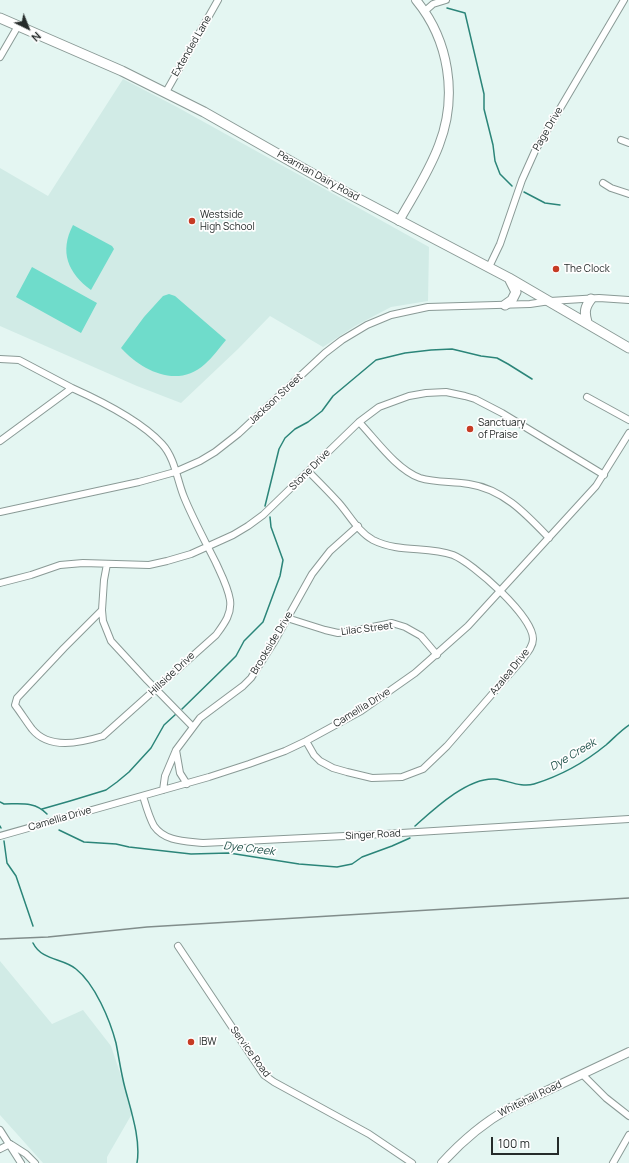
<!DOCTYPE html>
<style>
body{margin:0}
#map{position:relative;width:629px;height:1163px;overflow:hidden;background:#e4f6f2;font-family:Manrope,sans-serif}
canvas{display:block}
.north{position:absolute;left:8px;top:8px;width:40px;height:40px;-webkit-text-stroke:3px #fefefe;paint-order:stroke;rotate:137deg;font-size:11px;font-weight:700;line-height:16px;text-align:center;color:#252b2a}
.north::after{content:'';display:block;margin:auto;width:14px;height:18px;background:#252b2a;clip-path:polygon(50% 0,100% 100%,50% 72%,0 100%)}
.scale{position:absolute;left:491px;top:1137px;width:68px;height:18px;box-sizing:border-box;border:2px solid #252b2a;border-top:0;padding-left:5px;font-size:12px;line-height:14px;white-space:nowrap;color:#252b2a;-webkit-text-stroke:3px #fefefe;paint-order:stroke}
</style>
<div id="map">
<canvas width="629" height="1163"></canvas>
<div class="north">N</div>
<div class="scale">100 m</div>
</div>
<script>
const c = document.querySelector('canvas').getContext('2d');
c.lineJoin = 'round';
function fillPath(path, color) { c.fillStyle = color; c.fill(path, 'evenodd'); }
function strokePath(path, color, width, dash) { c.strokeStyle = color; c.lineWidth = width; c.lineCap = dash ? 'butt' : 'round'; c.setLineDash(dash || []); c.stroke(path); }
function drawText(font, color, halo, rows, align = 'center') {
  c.font = font + ' Manrope,sans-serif'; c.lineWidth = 3.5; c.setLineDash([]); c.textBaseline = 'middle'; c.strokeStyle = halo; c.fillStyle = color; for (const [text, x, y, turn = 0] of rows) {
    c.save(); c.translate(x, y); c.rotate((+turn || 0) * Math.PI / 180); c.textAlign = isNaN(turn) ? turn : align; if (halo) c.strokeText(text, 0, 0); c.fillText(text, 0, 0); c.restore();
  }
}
const built = new Path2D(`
 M123 79 177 107 429 247 428 301 391 307 355 326 323 347 270 316 238 349 181 403 137 386 0 326V168L48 196Z
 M0 961 52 1024 83 1010 111 1046 133 1112 107 1157V1163H43L0 1115Z`);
const green = new Path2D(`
 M73 225 112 246 114 249 91 290C68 273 59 252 73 225Z
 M32 267 97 303 81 333 16 297Z
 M169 294 175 296 226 340C219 348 213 357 205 364 178 389 142 371 121 348L144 317 163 296Z`);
const stream = new Path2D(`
 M447 8 465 13 484 94V109L493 145 495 161 500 174 512 186
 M524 192 545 203 560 205
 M265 506 279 449 285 438 295 429 308 422 322 411 333 396 376 360 405 353 431 350 452 349 481 356 497 358 508 364 532 379
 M182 709 227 665 236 656 244 641 263 622 280 576 283 560 271 527 270 517
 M0 802 4 804C20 804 35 801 47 814
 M42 809 70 801 106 790 117 782 129 772 151 748 164 725 176 714
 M0 826 1 828
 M415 826C434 809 468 777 495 779 507 780 521 788 534 784 560 776 584 763 606 745 614 738 620 731 629 725
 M59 830 84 842 116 844 129 847 191 854 229 853 299 864 337 867 352 864 362 857 392 846 410 838
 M4 841 7 863 16 876 33 926
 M33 943C42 961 63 958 76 969 95 984 110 1020 116 1043 119 1058 121 1073 125 1088 131 1111 141 1140 137 1163`);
const minor = new Path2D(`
 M425 11 433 4 446 0
 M0 57 18 26
 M166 92 218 0
 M621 140 629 143
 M603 183 611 188 629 194
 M489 267 500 244 522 180 535 151 624 0
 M0 359 19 360 72 388 0 441
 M72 388C101 401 140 420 162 444 175 458 177 480 184 497 193 519 205 541 216 563 221 574 228 587 230 600 232 614 224 624 216 635L103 736C80 743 49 750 32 729 26 721 21 713 15 705L17 698 64 648 102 610 104 580 107 564
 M587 397 629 420
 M359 422C376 440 397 470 420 478 436 483 453 481 469 484 503 489 526 514 549 538
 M0 512 139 482 175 472 200 461 215 452 238 434 325 353 342 340 367 325 391 315 428 307 530 304 550 301 599 298 629 300
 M0 583 31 575 60 565 83 563 149 565 167 561 191 554 233 535 248 526 263 515 359 422 379 407 409 396 426 393 446 392 465 396 475 399 502 413 604 475
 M102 610 103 621 111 641 147 680 192 726
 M287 618 325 630 338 633 353 631 392 623 405 627 421 636 437 655
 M306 741 314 755 320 761 333 768 347 772 372 778 402 777 423 769 447 746 520 662C525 655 533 648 533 639 533 616 473 563 453 555 427 546 399 553 373 540 358 532 349 514 338 502 329 492 319 482 309 472
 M187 784 180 773 176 750 200 718 243 686 251 678 274 642 312 574 330 551 358 526
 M163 790 165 776 176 750
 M143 796C146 806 149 817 154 826 165 842 186 841 203 843L385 834 629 819
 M0 836 209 777 249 764 285 751 306 741 361 711 415 673 468 626 596 486 629 433
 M178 946 264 1075 274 1082 369 1134 412 1163
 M582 1074 606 1098 629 1116
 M0 1130 21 1163
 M12 1145 26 1154 35 1163
 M0 1149 10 1144
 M613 1163 629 1135`);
const major = new Path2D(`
 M399 221C413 196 429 172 439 145 458 96 449 40 416 0
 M442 1163C462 1141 483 1123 508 1109L629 1052`);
const highway = new Path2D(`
 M0 18 122 71 204 112 334 186 509 278 629 348
 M505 305 512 300 516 292 509 278
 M587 322C584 312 585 307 591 299`);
const rail = new Path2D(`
 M0 939 48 937 147 927 629 898`);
const markers = [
 [192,221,4,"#c63b24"],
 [556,269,4,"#c63b24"],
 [470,429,4,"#c63b24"],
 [191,1042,4,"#c63b24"]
];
const streetNames = [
 ["Extended Lane",192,46,-60],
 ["Page Drive",548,129,-60],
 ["Pearman Dairy Road",318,176,29],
 ["Jackson Street",276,399,-43],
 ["Stone Drive",310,470,-45],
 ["Lilac Street",367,629,-7],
 ["Brookside Drive",272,643,-59],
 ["Azalea Drive",510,672,-51],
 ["Hillside Drive",172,674,-43],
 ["Camellia Drive",362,708,-32],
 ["Camellia Drive",60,819,-16],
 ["Singer Road",373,835,-3],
 ["Service Road",250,1052,54],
 ["Whitehall Road",530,1099,-26]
];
const poiNames = [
 ["Westside",200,215],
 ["High School",200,227],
 ["The Clock",564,269],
 ["Sanctuary",478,423],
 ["of Praise",478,435],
 ["IBW",199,1042]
];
const waterNames = [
 ["Dye Creek",573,755,-31],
 ["Dye Creek",249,849,7]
];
fillPath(built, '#d1ebe6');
fillPath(green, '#6fdccb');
strokePath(stream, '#2b8579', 1.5);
strokePath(minor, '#8a9a96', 8);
strokePath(major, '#8a9a96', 10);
strokePath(highway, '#8a9a96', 11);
strokePath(minor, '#fff', 6);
strokePath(major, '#fff', 8);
strokePath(highway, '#fff', 9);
strokePath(rail, '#818d8b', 1.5);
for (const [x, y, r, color] of markers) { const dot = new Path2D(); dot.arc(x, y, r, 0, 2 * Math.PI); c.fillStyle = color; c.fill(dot); strokePath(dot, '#fefefe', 1.5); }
drawText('10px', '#252b2a', '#fefefe', streetNames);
drawText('10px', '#252b2a', '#fefefe', poiNames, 'left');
drawText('italic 11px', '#22544c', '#fefefe', waterNames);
</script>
